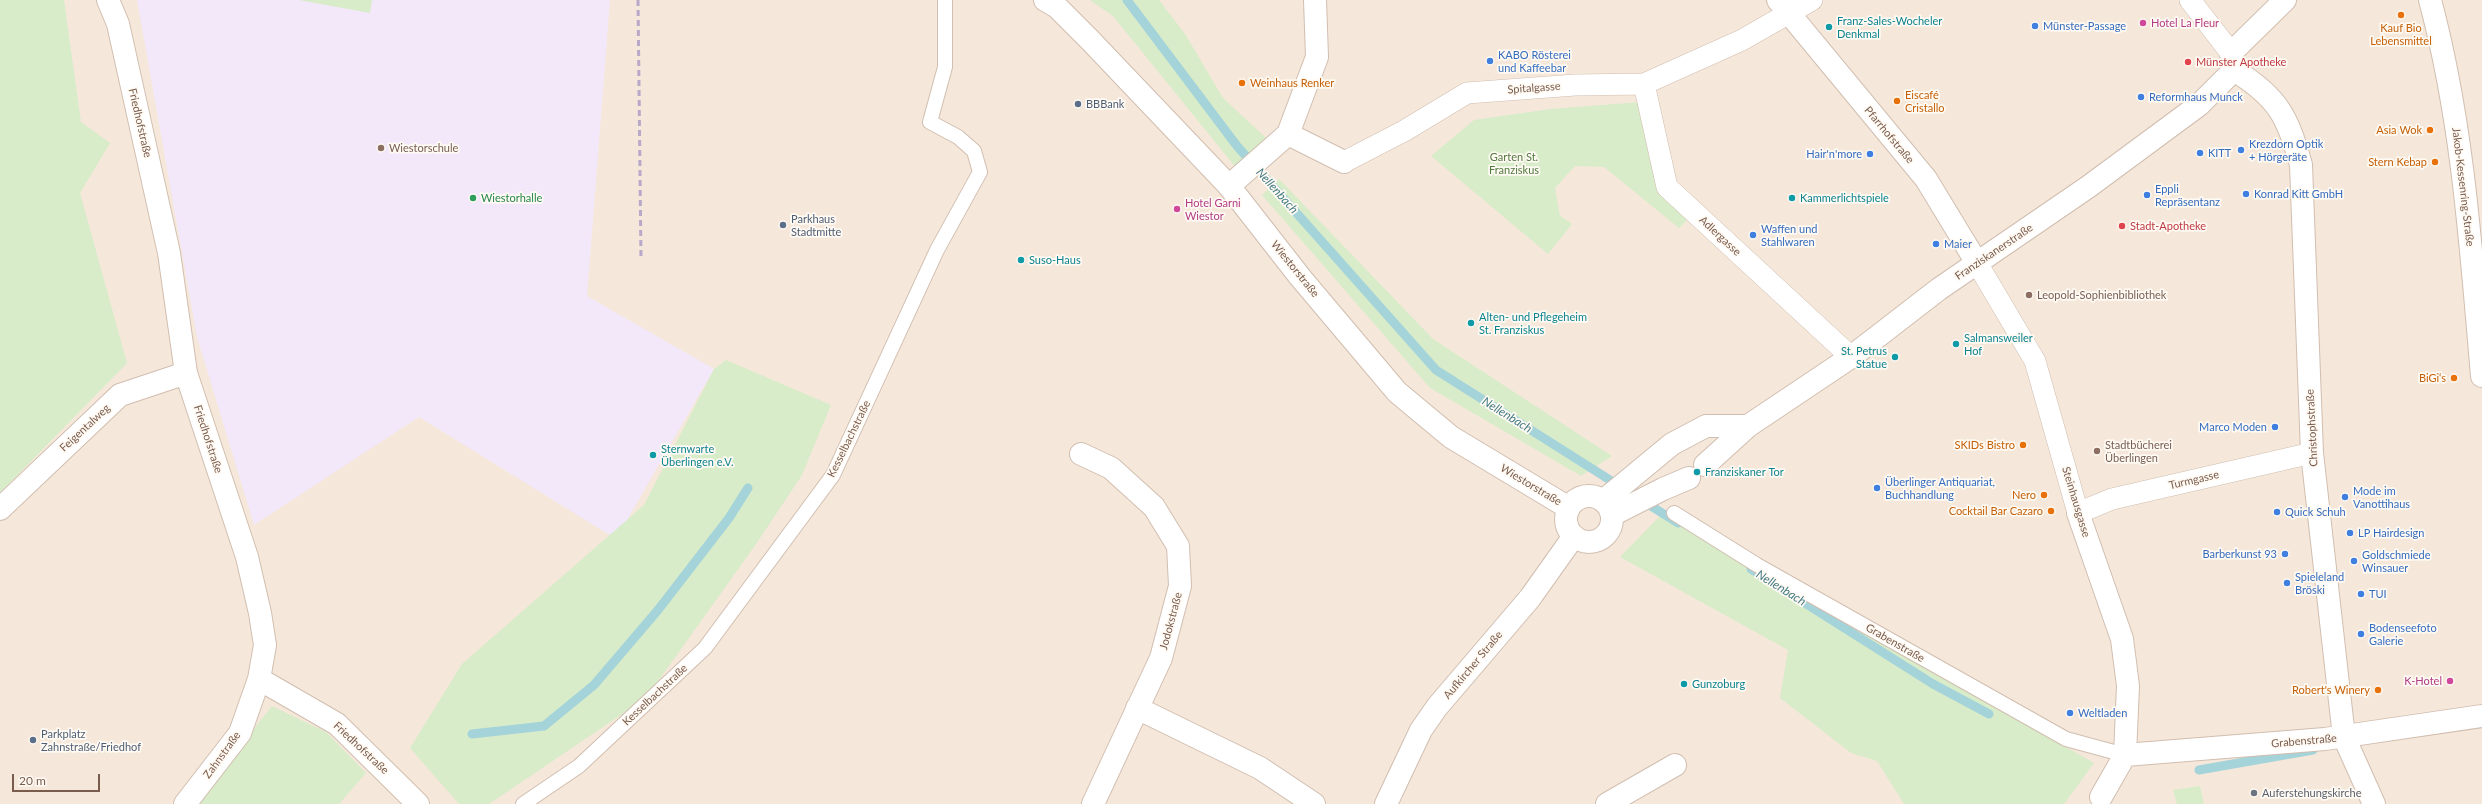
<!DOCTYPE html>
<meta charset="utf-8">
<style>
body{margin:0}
#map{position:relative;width:2482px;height:804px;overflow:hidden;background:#fdf6ec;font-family:Lato,sans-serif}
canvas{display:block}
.scale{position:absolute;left:12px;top:774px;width:88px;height:18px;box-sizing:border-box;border:2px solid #7a5c4d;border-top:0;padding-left:5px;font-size:12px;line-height:14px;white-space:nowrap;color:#7a5c4d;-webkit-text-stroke:3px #fffaf3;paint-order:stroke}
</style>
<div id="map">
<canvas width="2482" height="804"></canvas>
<div class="scale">20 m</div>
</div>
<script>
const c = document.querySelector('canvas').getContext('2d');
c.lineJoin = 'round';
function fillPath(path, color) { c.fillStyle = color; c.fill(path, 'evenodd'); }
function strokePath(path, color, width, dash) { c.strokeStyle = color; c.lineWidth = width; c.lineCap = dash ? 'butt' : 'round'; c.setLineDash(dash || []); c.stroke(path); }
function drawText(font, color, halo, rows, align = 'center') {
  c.font = font + ' Lato,sans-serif'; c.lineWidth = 3.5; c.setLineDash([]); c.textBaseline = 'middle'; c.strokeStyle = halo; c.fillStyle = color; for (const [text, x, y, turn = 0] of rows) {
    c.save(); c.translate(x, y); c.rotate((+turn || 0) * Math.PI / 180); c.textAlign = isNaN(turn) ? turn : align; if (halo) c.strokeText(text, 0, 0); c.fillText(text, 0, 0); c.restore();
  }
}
const residential = new Path2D(`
 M0 0H2482V804H0Z`);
const education = new Path2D(`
 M137 0H610L587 296 714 369 616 539 419 417 254 525 197 337Z`);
const green = new Path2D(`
 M0 0H64L81 122 110 143 80 193 127 363 0 493Z
 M299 0H372L370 13Z
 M1090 0H1159L1185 34 1223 98 1265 137 1266 150 1237 169 1113 16Z
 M1641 102 1689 218 1679 228 1604 167 1575 166 1555 188 1560 216 1572 224 1548 254 1431 156 1474 120 1550 109Z
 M1279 179 1433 339 1612 456 1581 476 1430 388 1262 195Z
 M726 360 831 405 802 475 754 547 646 698 489 804H459L410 748 462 664 644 505 714 369Z
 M1661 515 2094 763 2064 804H1904L1877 761 1851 753 1780 698 1788 650 1620 557Z
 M272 706 326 732 366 773 339 804H194Z
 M2200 786 2204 804H2177L2173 790Z`);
const stream = new Path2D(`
 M1127 0 1237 146 1436 370 1621 487
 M1643 501 1678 523
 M1751 569 1933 684 1989 714
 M472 734 544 726 594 685 658 610 729 518 748 488
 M2199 770 2313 750`);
const service = new Path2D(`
 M1674 513 1757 565 2066 739 2125 755
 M523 804 579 766 705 648 833 475 937 250 980 172 974 151 958 137 930 122 945 67V0`);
const pedestrian = new Path2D(`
 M2190 0 2231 53
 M1644 84 1667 187 1851 357
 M1344 162 1404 131 1467 93 1575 85 1644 84 1742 40 1812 0
 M1977 263 2035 361 2078 513 2112 499 2312 453`);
const minor = new Path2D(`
 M108 0 118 24 169 253 186 373 247 557 260 613 265 645 259 679 240 733 185 804
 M1778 0 1926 179 1977 263
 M2430 0C2463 123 2471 249 2482 376
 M2234 70 2231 53 2285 0
 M1288 134 1344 162
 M1229 186 1288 134 1317 57 1315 0
 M1081 454 1111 468 1154 507 1178 546 1180 586 1161 658 1093 804
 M0 509 120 395 186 373
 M2078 513 2122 639 2128 686 2125 755 2101 797
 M259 679 337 724 418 804
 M1137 708 1260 768 1314 804
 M2125 755 2325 739 2482 716
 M1607 804 1675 765`);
const tertiary = new Path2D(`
 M1045 0 1057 7 1089 39 1229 186 1300 277 1397 392 1451 437 1569 508
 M1705 465 1748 426 1851 357 1939 289 2088 187 2199 105 2234 70C2278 97 2288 117 2301 165L2312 453 2344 737 2374 804
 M1566 519a23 23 0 1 1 46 0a23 23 0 1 1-46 0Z
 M1603 501 1672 444 1706 426H1748
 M1612 515 1663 489 1689 478
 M1386 804 1421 730 1437 707 1530 598 1574 536`);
const rail = new Path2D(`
 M638 0 641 258`);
const markers = [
 [2401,15,4,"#e8710a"],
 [2143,23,4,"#d1479c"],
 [2035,26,4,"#3f7fe0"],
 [1829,27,4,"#0f9aa8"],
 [1490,61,4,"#3f7fe0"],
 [2188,62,4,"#e0444e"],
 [1242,83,4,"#e8710a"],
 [2141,97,4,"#3f7fe0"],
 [1897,101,4,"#e8710a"],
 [1078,104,4,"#5c6f8a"],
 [2430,130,4,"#e8710a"],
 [381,148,4,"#8d6e63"],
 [2241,150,4,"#3f7fe0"],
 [2200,153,4,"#3f7fe0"],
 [1870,154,4,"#3f7fe0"],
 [2435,162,4,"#e8710a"],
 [2246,194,4,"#3f7fe0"],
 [2147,195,4,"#3f7fe0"],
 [473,198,4,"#2e9e5b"],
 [1792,198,4,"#0f9aa8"],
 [1177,209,4,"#d1479c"],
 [783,225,4,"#5c6f8a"],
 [2122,226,4,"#e0444e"],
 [1753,235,4,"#3f7fe0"],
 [1936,244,4,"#3f7fe0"],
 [1021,260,4,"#0f9aa8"],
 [2029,295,4,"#8d6e63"],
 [1471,323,4,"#0f9aa8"],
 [1956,344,4,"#0f9aa8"],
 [1895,357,4,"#0f9aa8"],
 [2454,378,4,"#e8710a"],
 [2275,427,4,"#3f7fe0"],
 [2023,445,4,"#e8710a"],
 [2097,451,4,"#8d6e63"],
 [653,455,4,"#0f9aa8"],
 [1697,472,4,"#0f9aa8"],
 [1877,488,4,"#3f7fe0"],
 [2044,495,4,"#e8710a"],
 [2345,497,4,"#3f7fe0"],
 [2051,511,4,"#e8710a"],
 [2277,512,4,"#3f7fe0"],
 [2350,533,4,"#3f7fe0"],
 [2285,554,4,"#3f7fe0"],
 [2354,561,4,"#3f7fe0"],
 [2287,583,4,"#3f7fe0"],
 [2361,594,4,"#3f7fe0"],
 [2361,634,4,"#3f7fe0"],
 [2450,681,4,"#d1479c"],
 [1684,684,4,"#0f9aa8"],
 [2378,690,4,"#e8710a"],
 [2070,713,4,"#3f7fe0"],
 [33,740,4,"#5c6f8a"],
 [2254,793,4,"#6b7280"]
];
const cultureNames = [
 ["Franz-Sales-Wocheler",1837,21],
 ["Denkmal",1837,34],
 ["Kammerlichtspiele",1800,198],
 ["Suso-Haus",1029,260],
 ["Alten- und Pflegeheim",1479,317],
 ["St. Franziskus",1479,330],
 ["Salmansweiler",1964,338],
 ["Hof",1964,351],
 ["St. Petrus",1887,351,"right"],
 ["Statue",1887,364,"right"],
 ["Sternwarte",661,449],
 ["Überlingen e.V.",661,462],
 ["Franziskaner Tor",1705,472],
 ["Gunzoburg",1692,684]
];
const hotelNames = [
 ["Hotel La Fleur",2151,23],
 ["Hotel Garni",1185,203],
 ["Wiestor",1185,216],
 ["K-Hotel",2442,681,"right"]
];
const shopNames = [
 ["Münster-Passage",2043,26],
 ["KABO Rösterei",1498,55],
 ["und Kaffeebar",1498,68],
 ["Reformhaus Munck",2149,97],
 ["Krezdorn Optik",2249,144],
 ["+ Hörgeräte",2249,157],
 ["KITT",2208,153],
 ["Hair'n'more",1862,154,"right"],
 ["Eppli",2155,189],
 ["Repräsentanz",2155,202],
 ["Konrad Kitt GmbH",2254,194],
 ["Waffen und",1761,229],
 ["Stahlwaren",1761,242],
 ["Maier",1944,244],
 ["Marco Moden",2267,427,"right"],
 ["Überlinger Antiquariat,",1885,482],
 ["Buchhandlung",1885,495],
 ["Mode im",2353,491],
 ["Vanottihaus",2353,504],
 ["Quick Schuh",2285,512],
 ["LP Hairdesign",2358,533],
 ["Barberkunst 93",2277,554,"right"],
 ["Goldschmiede",2362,555],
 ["Winsauer",2362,568],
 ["Spieleland",2295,577],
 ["Bröski",2295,590],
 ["TUI",2369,594],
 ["Bodenseefoto",2369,628],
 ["Galerie",2369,641],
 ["Weltladen",2078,713]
];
const foodNames = [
 ["Kauf Bio",2401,28,"center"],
 ["Lebensmittel",2401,41,"center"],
 ["Weinhaus Renker",1250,83,"left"],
 ["Eiscafé",1905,95,"left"],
 ["Cristallo",1905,108,"left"],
 ["Asia Wok",2422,130],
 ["Stern Kebap",2427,162],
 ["BiGi‘s",2446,378],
 ["SKIDs Bistro",2015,445],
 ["Nero",2036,495],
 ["Cocktail Bar Cazaro",2043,511],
 ["Robert's Winery",2370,690]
];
const healthNames = [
 ["Münster Apotheke",2196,62],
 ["Stadt-Apotheke",2130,226]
];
const streetNames = [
 ["Spitalgasse",1534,88,-4],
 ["Friedhofstraße",140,123,77],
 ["Pfarrhofstraße",1889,135,50],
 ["Jakob-Kessenring-Straße",2463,187,83],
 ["Adlergasse",1720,236,43],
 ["Franziskanerstraße",1994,252,-34],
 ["Wiestorstraße",1295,269,51],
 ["Feigentalweg",85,428,-43],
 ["Christophstraße",2312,428,-93],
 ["Friedhofstraße",208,439,72],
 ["Kesselbachstraße",849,439,-64],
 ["Turmgasse",2194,480,-13],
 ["Wiestorstraße",1531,485,31],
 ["Steinhausgasse",2076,502,73],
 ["Jodokstraße",1171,621,-75],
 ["Grabenstraße",1895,643,30],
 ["Aufkircher Straße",1473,665,-50],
 ["Kesselbachstraße",655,695,-43],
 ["Grabenstraße",2304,741,-5],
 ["Friedhofstraße",361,748,43],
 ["Zahnstraße",222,755,-54]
];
const serviceNames = [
 ["BBBank",1086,104],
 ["Parkhaus",791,219],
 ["Stadtmitte",791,232],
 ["Parkplatz",41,734],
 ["Zahnstraße/Friedhof",41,747]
];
const educationNames = [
 ["Wiestorschule",389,148],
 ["Leopold-Sophienbibliothek",2037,295],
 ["Stadtbücherei",2105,445],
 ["Überlingen",2105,458]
];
const parkNames = [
 ["Garten St.",1514,157],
 ["Franziskus",1514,170]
];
const leisureNames = [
 ["Wiestorhalle",481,198]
];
const worshipNames = [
 ["Auferstehungskirche",2262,793]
];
const waterNames = [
 ["Nellenbach",1277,191,48],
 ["Nellenbach",1507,415,32],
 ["Nellenbach",1781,588,32]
];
fillPath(residential, '#f5e8da');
fillPath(education, '#f3e8fa');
fillPath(green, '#d8ecc9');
strokePath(stream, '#a5d3da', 9);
strokePath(service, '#d1beb0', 16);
strokePath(pedestrian, '#d1beb0', 22);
strokePath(minor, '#d1beb0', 24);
strokePath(tertiary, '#d1beb0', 24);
strokePath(service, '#fff', 14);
strokePath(pedestrian, '#fff', 21);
strokePath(minor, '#fff', 22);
strokePath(tertiary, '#fff', 22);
strokePath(rail, '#b9a8c9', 3, [6, 4]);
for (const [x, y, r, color] of markers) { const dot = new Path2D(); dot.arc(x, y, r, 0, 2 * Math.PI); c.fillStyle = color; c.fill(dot); strokePath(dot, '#fffaf3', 1.5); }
drawText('11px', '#0d838f', '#fffaf3', cultureNames, 'left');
drawText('11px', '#b23c85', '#fffaf3', hotelNames, 'left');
drawText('11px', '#366cbe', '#fffaf3', shopNames, 'left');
drawText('11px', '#c56008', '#fffaf3', foodNames, 'right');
drawText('11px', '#be3a42', '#fffaf3', healthNames, 'left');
drawText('11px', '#7a5c4d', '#fffaf3', streetNames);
drawText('11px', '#4e5e75', '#fffaf3', serviceNames, 'left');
drawText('11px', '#785e54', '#fffaf3', educationNames, 'left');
drawText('11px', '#537a41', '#fffaf3', parkNames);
drawText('11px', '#27864d', '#fffaf3', leisureNames, 'left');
drawText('11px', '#5b616d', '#fffaf3', worshipNames, 'left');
drawText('italic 12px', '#437c86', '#fffaf3', waterNames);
</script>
